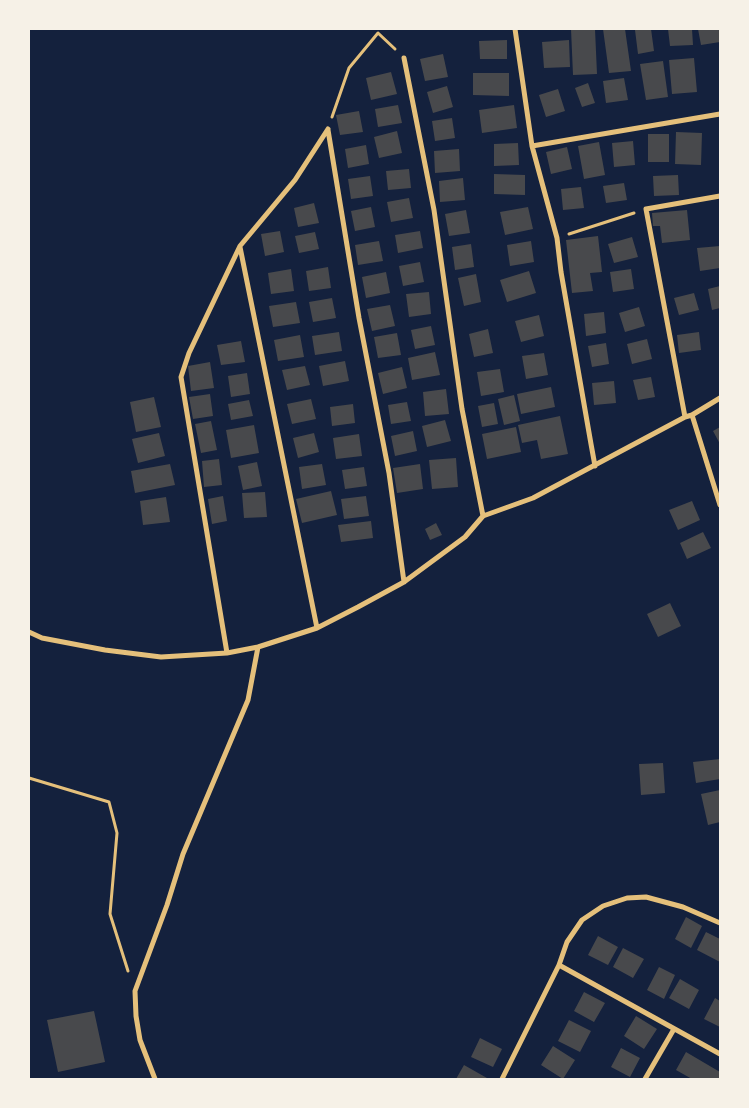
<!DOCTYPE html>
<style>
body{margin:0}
#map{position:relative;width:749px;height:1108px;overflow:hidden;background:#14213d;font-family:"DM Sans",sans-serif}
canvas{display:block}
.frame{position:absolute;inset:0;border:30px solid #f6f1e7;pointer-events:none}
</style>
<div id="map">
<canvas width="749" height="1108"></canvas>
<div class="frame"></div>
</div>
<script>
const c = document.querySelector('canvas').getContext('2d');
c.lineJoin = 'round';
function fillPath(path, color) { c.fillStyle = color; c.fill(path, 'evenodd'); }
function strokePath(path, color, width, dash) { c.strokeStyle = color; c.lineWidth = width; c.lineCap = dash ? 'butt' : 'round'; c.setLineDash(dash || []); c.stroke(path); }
const building = new Path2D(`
 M571 29H595L597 74 573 75Z
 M603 29H625L631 71 609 73Z
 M641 29H651L654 51 638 54 635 30Z
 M668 29H692L693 45 670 46Z
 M698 29H720V42L701 45Z
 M507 40V59H480L479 41Z
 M569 40 570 67 544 68 542 42Z
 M443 54 448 77 425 81 420 59Z
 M694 58 697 92 672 94 669 60Z
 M663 61 668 97 646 100 640 64Z
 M391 72 397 94 371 100 366 78Z
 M473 73H509V96L473 95Z
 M624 78 628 100 606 103 603 81Z
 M588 83 595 103 582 107 575 88Z
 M447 86 453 107 433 113 427 92Z
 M558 89 565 111 546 117 539 95Z
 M398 105 402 123 378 127 375 109Z
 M514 105 517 128 482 133 479 110Z
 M359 111 363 132 340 135 336 115Z
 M452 118 455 138 435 141 432 121Z
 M397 131 402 153 379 158 374 137Z
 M676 132 702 133 701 165 675 164Z
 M648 134H669V162H648Z
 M633 141 635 165 614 167 612 143Z
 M599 142 605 175 584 179 578 146Z
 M518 143 519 165 494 166V144Z
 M366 145 369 164 348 168 345 149Z
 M567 147 572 169 551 174 546 152Z
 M459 149 460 171 435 173 434 151Z
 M409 169 411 188 388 190 386 171Z
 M494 174 525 175V195L494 194Z
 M678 175 679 195 654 196 653 176Z
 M370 176 373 196 351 199 348 179Z
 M463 178 465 200 440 202 439 181Z
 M624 183 627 200 606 203 603 186Z
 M581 187 584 208 563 210 561 189Z
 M409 198 413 218 391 222 387 202Z
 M314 203 319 223 298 227 294 208Z
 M371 207 375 227 355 231 351 211Z
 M528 207 533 229 505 235 500 212Z
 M466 210 470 233 449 236 445 214Z
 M687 210 690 240 662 243 660 226H653L652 213Z
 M280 231 284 252 265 256 261 234Z
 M420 231 423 248 398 253 395 235Z
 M315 232 319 249 299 253 295 236Z
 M598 236 602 272 590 273 593 291 572 293 566 240Z
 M632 237 638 257 614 263 608 244Z
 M379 241 383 261 358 265 355 245Z
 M531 241 534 262 510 266 507 245Z
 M471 244 474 267 455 270 452 247Z
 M720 246V268L700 271 697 248Z
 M420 262 424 282 403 286 399 266Z
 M328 267 331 288 309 291 306 271Z
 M291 269 294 291 271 294 268 273Z
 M631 269 634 289 613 292 610 272Z
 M529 271 536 293 507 302 500 280Z
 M386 272 390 293 366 298 362 277Z
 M476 274 481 302 464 306 458 278Z
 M720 286V308L712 310 708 289Z
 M429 292 431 314 409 317 406 294Z
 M694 293 699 310 679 315 674 298Z
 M332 298 336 318 313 322 309 302Z
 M296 302 300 323 273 327 269 306Z
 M390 305 395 326 372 331 367 309Z
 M639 307 645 326 625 332 619 313Z
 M604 312 606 333 586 336 584 314Z
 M539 315 544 336 521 342 515 321Z
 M431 326 435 345 415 349 411 330Z
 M488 329 493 353 474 357 469 334Z
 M339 332 342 351 315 355 312 336Z
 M699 332 701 350 679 353 677 335Z
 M397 333 401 355 378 358 374 337Z
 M300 335 304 357 278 361 274 340Z
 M647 339 652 359 632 364 627 344Z
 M241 341 245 362 221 365 217 345Z
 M606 343 609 364 592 367 588 346Z
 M435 352 440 375 412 380 408 358Z
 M544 353 548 375 526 379 522 356Z
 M345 361 349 381 323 386 319 366Z
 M210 362 214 388 191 391 188 366Z
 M305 366 310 385 287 390 282 370Z
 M402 367 407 388 383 394 378 373Z
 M500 369 504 392 481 396 477 372Z
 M247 373 250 394 231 397 228 376Z
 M651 377 655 397 638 400 633 380Z
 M614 381 616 403 594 405 592 383Z
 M551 387 555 407 521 414 517 394Z
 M446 389 449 414 425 416 423 392Z
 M210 394 213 416 193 419 189 397Z
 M514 395 520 421 504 425 498 399Z
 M154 397 161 427 136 432 130 402Z
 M311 399 316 419 292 424 287 404Z
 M249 400 253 416 231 420 228 404Z
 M407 402 411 421 391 424 388 405Z
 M494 403 498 424 482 427 478 406Z
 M353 404 355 423 332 426 330 407Z
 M560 416 568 454 541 459 537 440 522 443 518 425Z
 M445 420 451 441 427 447 422 426Z
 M211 421 217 450 201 453 195 424Z
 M254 425 259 453 231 458 226 430Z
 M516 427 521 452 487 459 482 434Z
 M720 427V444L713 431Z
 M413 431 417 451 395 456 391 436Z
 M159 433 165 456 138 463 132 439Z
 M314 433 319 452 298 458 293 438Z
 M359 434 362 456 336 459 333 438Z
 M456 458 458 487 432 489 429 460Z
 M219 459 222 485 204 487 202 461Z
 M257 462 262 486 243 490 238 466Z
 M170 464 175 485 135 493 131 471Z
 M322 464 326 485 302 489 299 467Z
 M420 464 423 489 397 493 393 468Z
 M364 467 367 486 345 489 342 470Z
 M331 491 337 515 302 523 296 499Z
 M265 492 267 517 244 518 242 493Z
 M223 496 227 521 212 524 208 499Z
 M366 496 369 516 344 519 341 499Z
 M166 497 170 522 143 525 140 501Z
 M692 501 700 520 678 530 669 510Z
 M371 521 373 538 341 542 338 525Z
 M436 523 442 535 430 540 425 529Z
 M703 532 711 548 687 559 680 543Z
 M670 603 681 626 658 637 647 614Z
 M720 759V779L696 783 693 762Z
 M663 763 665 793 641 795 639 764Z
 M720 790V822L708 825 701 794Z
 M686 917 702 926 691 948 675 939Z
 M706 932 720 939V962L697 950Z
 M598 936 618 947 608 965 588 955Z
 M623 948 644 959 633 978 613 967Z
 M659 967 675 975 664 999 647 990Z
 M680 979 699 990 689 1009 669 998Z
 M584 992 605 1003 594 1022 574 1011Z
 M715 998 720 1001V1027L704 1019Z
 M94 1011 105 1062 58 1072 47 1020Z
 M636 1016 657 1029 644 1049 624 1036Z
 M569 1020 591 1031 580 1052 558 1041Z
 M480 1038 502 1049 493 1067 471 1057Z
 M553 1046 575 1060 563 1079 541 1065Z
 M621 1048 640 1058 630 1077 611 1067Z
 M686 1052 720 1072V1079H692L676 1070Z
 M464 1065 487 1078 486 1079H456Z`);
const path = new Path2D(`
 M332 117 349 68 378 33 395 49
 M569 234 634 213
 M29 778 109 802 117 833 110 914 128 971`);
const minor = new Path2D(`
 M515 29 532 146 720 114
 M404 58 434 210 462 409 483 516
 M328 130 359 318 389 473 404 582
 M532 146 557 238 561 272 591 444 595 466
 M240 247 317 628
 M692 415 720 505
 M685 417 646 209 720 196
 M29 632 42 638 105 650 161 657 227 653 258 647 317 628 358 607 404 582 465 537 483 516 533 498 685 417 692 415 720 398
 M227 653 181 377 189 353 240 246 295 180 328 129
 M559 965 720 1054
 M155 1079 140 1040 136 1016 135 991 167 905 183 854 248 700 258 647
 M502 1079 559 965 567 942 582 920 603 906 627 898 646 897 683 907 720 923
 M645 1079 674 1029`);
fillPath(building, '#48494c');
strokePath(path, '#e5c07b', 3);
strokePath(minor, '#e5c07b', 5);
</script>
